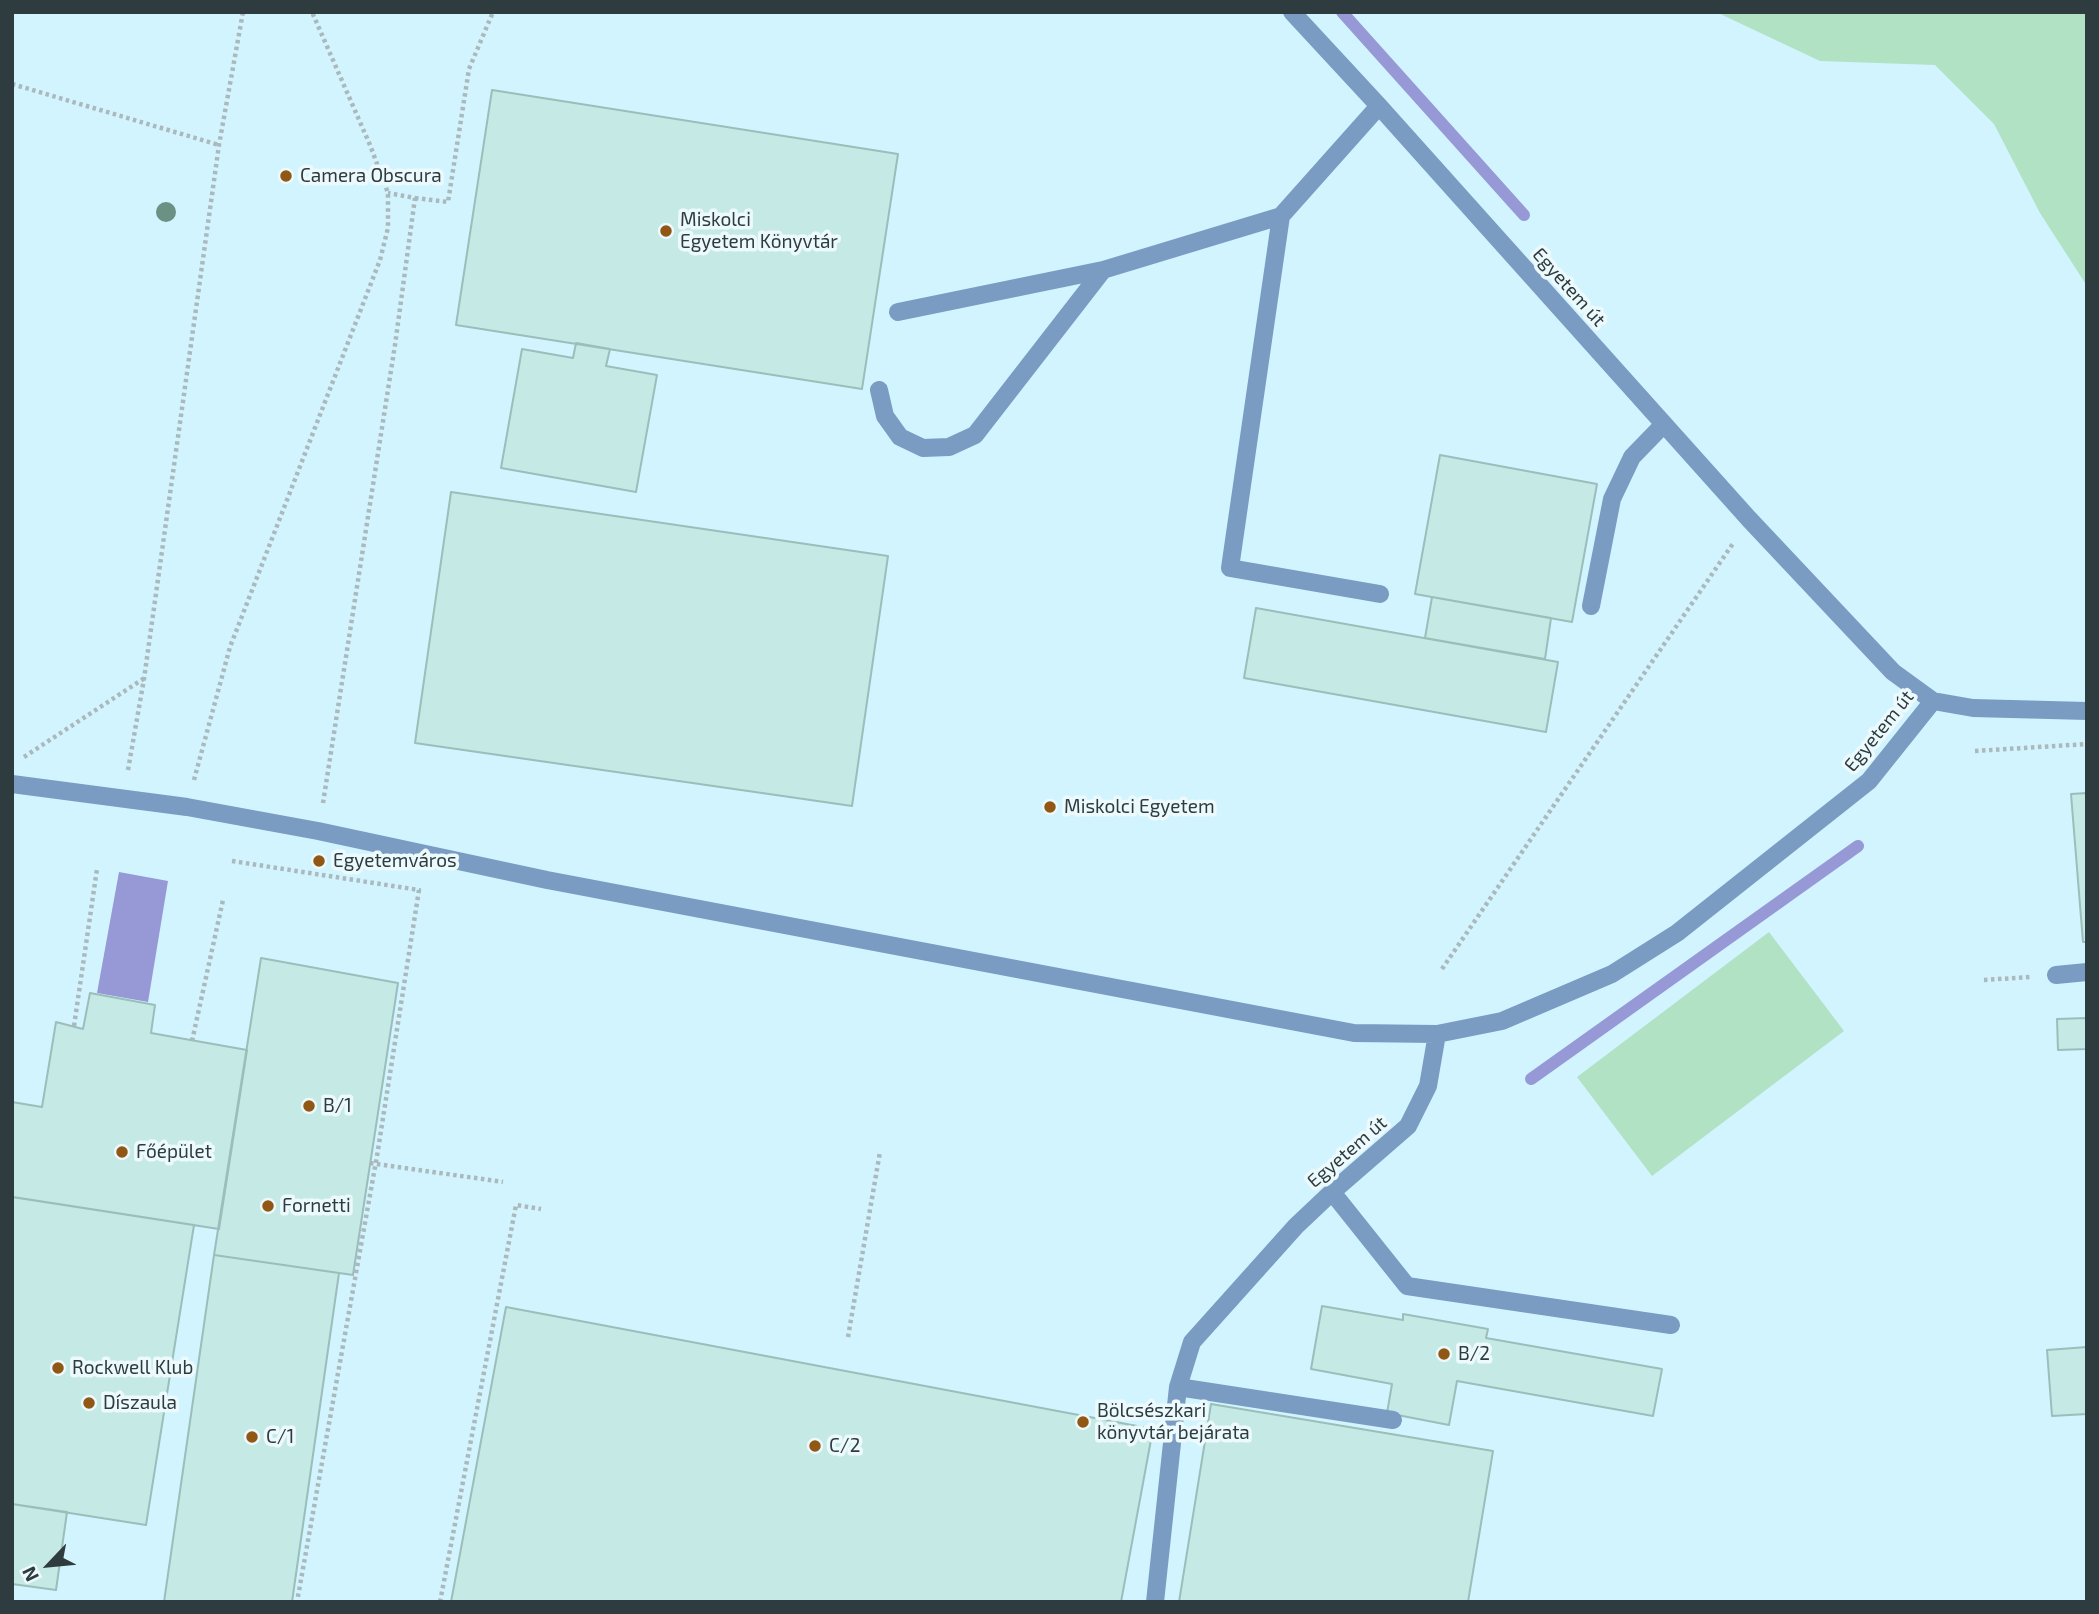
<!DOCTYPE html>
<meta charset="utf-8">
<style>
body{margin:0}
#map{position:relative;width:2099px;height:1614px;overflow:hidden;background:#ecf9fd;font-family:"Exo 2",sans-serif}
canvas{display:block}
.frame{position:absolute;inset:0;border:14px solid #2e3c40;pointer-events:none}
.north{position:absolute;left:14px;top:1530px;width:70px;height:70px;-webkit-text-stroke:5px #ecf9fd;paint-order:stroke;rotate:244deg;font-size:19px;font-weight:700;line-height:28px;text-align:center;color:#2e3c40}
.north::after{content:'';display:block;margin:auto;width:24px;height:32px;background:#2e3c40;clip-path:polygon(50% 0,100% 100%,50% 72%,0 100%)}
</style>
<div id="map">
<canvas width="2099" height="1614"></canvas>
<div class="frame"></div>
<div class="north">N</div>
</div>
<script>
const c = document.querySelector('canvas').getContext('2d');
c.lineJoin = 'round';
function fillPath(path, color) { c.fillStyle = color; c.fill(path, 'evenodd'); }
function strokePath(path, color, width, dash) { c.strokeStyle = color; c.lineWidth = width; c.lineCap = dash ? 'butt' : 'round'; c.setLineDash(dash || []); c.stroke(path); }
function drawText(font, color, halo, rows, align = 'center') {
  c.font = font + ' "Exo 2",sans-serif'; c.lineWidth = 7; c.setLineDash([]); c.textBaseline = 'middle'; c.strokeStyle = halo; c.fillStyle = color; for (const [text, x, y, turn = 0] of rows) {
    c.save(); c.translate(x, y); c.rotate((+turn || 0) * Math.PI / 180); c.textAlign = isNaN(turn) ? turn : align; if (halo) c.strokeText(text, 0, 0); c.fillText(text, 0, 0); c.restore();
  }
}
const built = new Path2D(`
 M12 12H2087V1602H12Z`);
const green = new Path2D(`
 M1716 12H2087V286L2040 213 1994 124 1935 65 1820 61Z
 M1769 932 1844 1031 1652 1176 1577 1077Z`);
const water = new Path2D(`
 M119 872 168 881 148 1002 97 993Z`);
const stream = new Path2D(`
 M1342 12 1524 215
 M1531 1079 1858 846`);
const building = new Path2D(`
 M492 90 898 154 862 389 456 325Z
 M576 343 610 349 606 366 657 375 636 492 501 468 522 349 573 358Z
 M1440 455 1597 484 1572 622 1415 594Z
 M451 492 888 556 852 806 415 743Z
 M1432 597 1551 618 1545 659 1425 638Z
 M1256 608 1558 662 1546 732 1244 678Z
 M2087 793V942H2083L2071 794Z
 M261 958 398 983 353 1275 214 1255Z
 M90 993 155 1005 151 1033 247 1050 219 1229 12 1197V1102L42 1107 56 1022 83 1029Z
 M2087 1018V1049L2058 1050 2057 1019Z
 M13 1197 194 1225 146 1525 12 1504Z
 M214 1255 339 1273 292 1602H164Z
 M1322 1306 1403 1320V1314L1488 1329 1486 1338 1662 1369 1653 1416 1457 1381 1449 1425 1387 1413 1392 1384 1311 1369Z
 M506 1307 1153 1429 1121 1602H451Z
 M2087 1347V1414L2052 1416 2047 1350Z
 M1211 1404 1493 1451 1468 1602H1179Z
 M12 1504 67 1512 56 1590 12 1584Z`);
const path = new Path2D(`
 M12 84 219 145
 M415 198 448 202 469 69 493 12
 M1975 751 2087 744
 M24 757 143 679
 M128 770 144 679 219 145 243 12
 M194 780 230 647 380 260 388 228V193L370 145 312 12
 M323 803 395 345 415 198 388 193
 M232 861 419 890 377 1156 297 1602
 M1442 969 1734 542
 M1984 980 2030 977
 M74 1026 97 869
 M192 1041 223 900
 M848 1337 880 1152
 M440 1602 516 1205 541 1209`);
const minor = new Path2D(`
 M1292 12 1379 106 1749 519 1893 672 1933 701 1973 708 2087 711
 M1281 216 1230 568 1380 594
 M898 312 1103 270
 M879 390 885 416 900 437 923 448 949 447 975 435 1103 270 1281 216 1379 106
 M1591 606 1612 499 1632 457 1664 424
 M12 784 187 807 318 831 547 880 1354 1033 1437 1034 1502 1021 1612 974 1677 933 1869 781 1933 701
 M2056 975 2087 972
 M1332 1192 1407 1286 1671 1325
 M1178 1387 1393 1420
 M1155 1602 1178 1387 1192 1342 1296 1226 1332 1192 1408 1126 1428 1086 1437 1034`);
const pathBridge = new Path2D(`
 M370 1163 503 1182`);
const trees = [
 [166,212]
];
const markers = [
 [286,176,7,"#915714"],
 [666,231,7,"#915714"],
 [1050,807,7,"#915714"],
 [319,861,7,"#915714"],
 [309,1106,7,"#915714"],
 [122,1152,7,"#915714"],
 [268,1206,7,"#915714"],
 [1444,1354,7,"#915714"],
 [58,1368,7,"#915714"],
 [89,1403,7,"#915714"],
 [1083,1422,7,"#915714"],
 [252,1437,7,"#915714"],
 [815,1446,7,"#915714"]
];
const poiNames = [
 ["Camera Obscura",300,176],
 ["Miskolci",680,220],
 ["Egyetem Könyvtár",680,242],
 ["Miskolci Egyetem",1064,807],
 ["Egyetemváros",333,861],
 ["B/1",323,1106],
 ["Főépület",136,1152],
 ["Fornetti",282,1206],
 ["B/2",1458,1354],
 ["Rockwell Klub",72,1368],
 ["Díszaula",103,1403],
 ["Bölcsészkari",1097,1411],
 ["könyvtár bejárata",1097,1433],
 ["C/1",266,1437],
 ["C/2",829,1446]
];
const streetNames = [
 ["Egyetem út",1569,287,48],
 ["Egyetem út",1879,731,-51],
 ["Egyetem út",1347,1152,-41]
];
fillPath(built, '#d2f4ff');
fillPath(green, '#b0e2c3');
fillPath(water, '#9799d7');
strokePath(stream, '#9799d7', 12);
fillPath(building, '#c5e9e5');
strokePath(building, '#9bbeba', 2);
strokePath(path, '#abb9bd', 4.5, [3.5, 3.5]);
strokePath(minor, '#7a9cc2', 18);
strokePath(pathBridge, '#abb9bd', 4.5, [3.5, 3.5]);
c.fillStyle = '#6b9084';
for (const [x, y] of trees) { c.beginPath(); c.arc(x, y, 10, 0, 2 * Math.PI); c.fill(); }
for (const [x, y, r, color] of markers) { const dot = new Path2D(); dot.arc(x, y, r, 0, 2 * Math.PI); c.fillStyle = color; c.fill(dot); strokePath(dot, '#ecf9fd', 2.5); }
drawText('19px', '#2e3c40', '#ecf9fd', poiNames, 'left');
drawText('19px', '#2e3c40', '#ecf9fd', streetNames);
</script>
